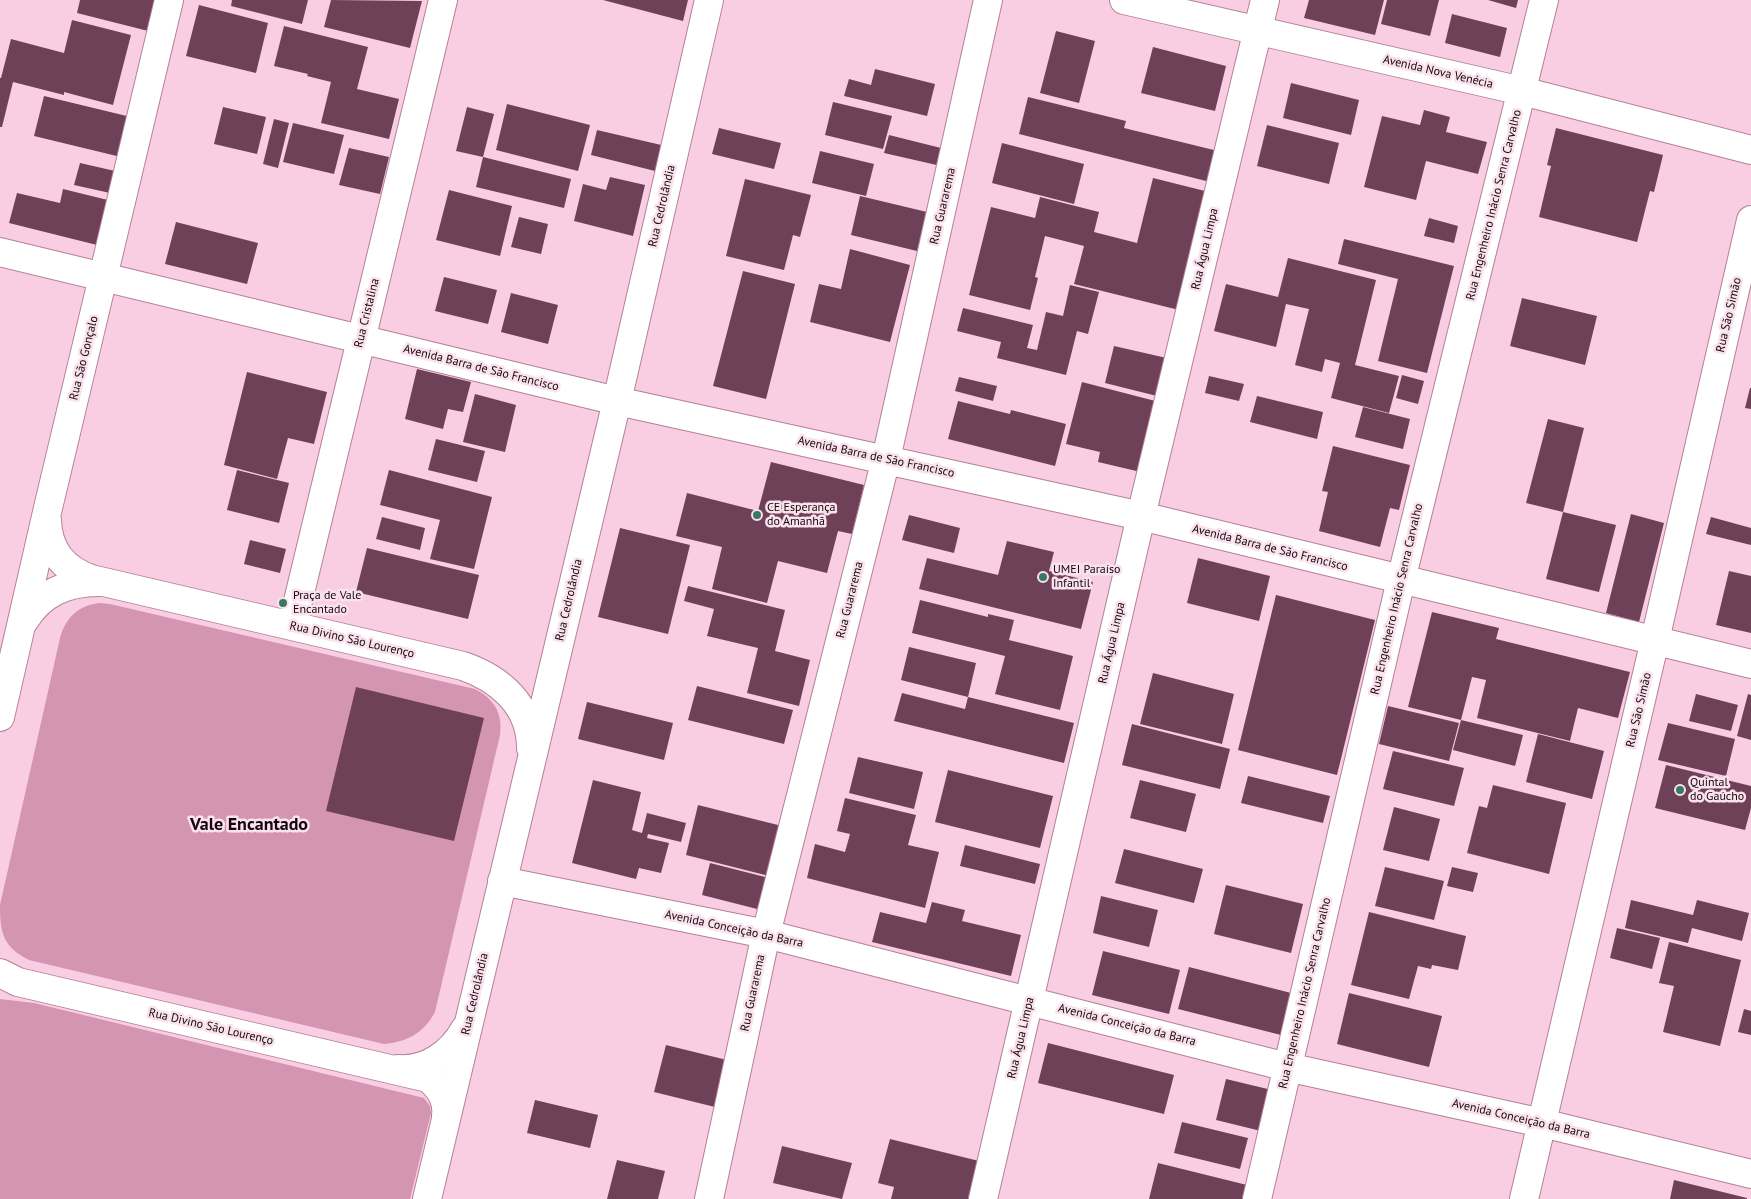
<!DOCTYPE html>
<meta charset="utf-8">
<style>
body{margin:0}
canvas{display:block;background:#facee2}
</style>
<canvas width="1751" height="1199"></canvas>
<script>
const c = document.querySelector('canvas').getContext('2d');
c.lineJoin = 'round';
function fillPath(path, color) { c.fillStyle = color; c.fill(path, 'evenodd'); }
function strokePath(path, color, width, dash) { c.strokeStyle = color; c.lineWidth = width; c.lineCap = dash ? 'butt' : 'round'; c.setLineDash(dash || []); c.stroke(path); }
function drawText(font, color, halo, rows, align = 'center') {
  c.font = font + ' "PT Sans",sans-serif'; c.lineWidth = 5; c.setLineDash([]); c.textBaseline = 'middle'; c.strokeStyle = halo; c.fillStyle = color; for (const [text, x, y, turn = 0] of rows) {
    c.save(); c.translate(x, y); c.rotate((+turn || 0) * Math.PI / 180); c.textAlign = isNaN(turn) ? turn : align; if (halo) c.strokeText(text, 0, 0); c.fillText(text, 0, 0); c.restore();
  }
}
const green = new Path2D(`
 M99 603 110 604 475 689C494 699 503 713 500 735L435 1012C424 1033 407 1042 384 1044L29 960C3 947 0 933 0 905L60 638C66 617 78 606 99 603Z
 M0 999 34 1003 424 1098 430 1106 431 1113 410 1199H0Z`);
const building = new Path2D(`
 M80 0H169L160 34 77 13Z
 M232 0H308L302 24 231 6Z
 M331 0 422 1 410 48 324 27Z
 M603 0H688L683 21Z
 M1309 0H1384L1375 35 1304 18Z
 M1387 0H1439L1430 36 1381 24Z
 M1488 0H1518L1516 8Z
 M199 5 268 23 256 73 186 56Z
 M1452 14 1507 28 1500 57 1445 43Z
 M72 20 131 35 113 105 64 92V95L13 82 2 127H0V78H1L11 39 64 53Z
 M284 26 368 47 357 89 399 99 389 139 321 123 331 82 307 76 308 74 274 66Z
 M1056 31 1095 41 1079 103 1040 93Z
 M1153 47 1226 66 1215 111 1141 93Z
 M875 69 935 84 927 116 844 96 849 79 871 85Z
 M1291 83 1359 100 1351 135 1283 118Z
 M44 96 135 118 125 158 34 136Z
 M1028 97 1126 121 1124 128 1222 152 1214 183 1019 134Z
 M833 102 892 116 883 149 825 135Z
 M507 104 590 125 578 171 496 150Z
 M223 107 266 117 257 154 214 144Z
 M467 107 494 114 483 157 571 179 564 208 476 187 483 157 456 151Z
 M1424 110 1450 117 1446 132 1487 142 1478 174 1426 161 1416 200 1364 187 1382 116 1420 125Z
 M274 119 289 123 278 168 263 164Z
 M293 123 344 135 334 174 283 162Z
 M1267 125 1339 143 1329 184 1257 166Z
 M719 128 781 143 774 169 712 154Z
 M1556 128 1663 155 1654 192 1650 191 1637 242 1539 217 1551 166 1547 165Z
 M597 130 674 148 667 174 591 155Z
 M889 135 945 149 941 166 884 153Z
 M1002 143 1084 164 1074 204 992 183Z
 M349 148 389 157 380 194 339 185Z
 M820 151 874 164 866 196 812 183Z
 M80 163 115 171 110 193 74 185Z
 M610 177 645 185 633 236 574 221 583 184 606 190Z
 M1153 178 1213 193 1183 311 1074 284 1084 246 1045 236 1035 277 1038 278 1030 310 969 295 991 207 1035 218 1040 197 1099 212 1094 232 1137 243Z
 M745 179 811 195 800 237 793 235 784 270 726 256Z
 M63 189 116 202 105 247 9 223 17 193 60 203Z
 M449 190 512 206 500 256 436 240Z
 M860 196 927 212 917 251 851 235Z
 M519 217 548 224 541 254 511 247Z
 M1429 218 1458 226 1454 243 1424 236Z
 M176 222 258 243 247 284 165 264Z
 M1344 239 1454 266 1427 373 1378 361 1398 279 1338 264Z
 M850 249 910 265 890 342 810 322 819 284 841 289Z
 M1288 258 1376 280 1355 365 1399 376 1389 413 1331 398 1340 363 1325 359 1322 372 1295 365 1309 309 1286 304 1276 347 1214 331 1226 284 1278 297Z
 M743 271 795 284 766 399 713 386Z
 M444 277 497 290 488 324 435 311Z
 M1070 285 1099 292 1088 334 1077 331 1066 375 997 358 1001 342 957 331 963 308 1033 325 1027 348 1037 350 1046 312 1063 316Z
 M511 293 558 305 548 344 501 332Z
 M1522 298 1597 316 1585 365 1510 346Z
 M1114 346 1171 359 1161 397 1105 383Z
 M417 369 471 382 463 412 448 409 443 429 405 419Z
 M247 372 327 392 314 444 288 438 277 479 224 465Z
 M1402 375 1424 381 1418 404 1396 398Z
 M1209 376 1244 384 1239 401 1205 393Z
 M959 377 997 386 993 401 955 391Z
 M1082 382 1163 403 1145 473 1098 462 1100 452 1066 444Z
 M1750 388H1751V409L1745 408Z
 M475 394 516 405 505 452 463 442Z
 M1257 396 1323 412 1317 439 1250 422Z
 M958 401 1010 414 1011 410 1066 424 1055 466 948 439Z
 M1363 407 1410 419 1403 449 1355 437Z
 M1548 419 1584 428 1563 512 1526 503Z
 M436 439 485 451 477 482 428 470Z
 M1333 446 1410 465 1399 510 1390 508 1380 547 1319 531 1328 492 1322 491Z
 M771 462 864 485 852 534 838 531 827 573 778 561 767 603 712 589 722 547 676 536 687 493 758 511Z
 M237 470 289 483 279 523 227 510Z
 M389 470 492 497 474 569 430 559 440 520 380 505Z
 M1563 512 1616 525 1599 592 1546 579Z
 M1631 514 1664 523 1639 622 1606 613Z
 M909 515 960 528 954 553 902 540Z
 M382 517 425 528 420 550 376 539Z
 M1711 517 1751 528V545L1706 534Z
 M620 528 690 545 668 634 598 617Z
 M250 540 286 549 280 573 244 564Z
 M1007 541 1054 552 1049 571 1093 582 1081 629 919 589 927 558 998 575Z
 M367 548 479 575 468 619 356 592Z
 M1198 558 1270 576 1259 621 1187 603Z
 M1729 571 1751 576V633L1716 625Z
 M688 586 785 610 775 651 810 660 799 706 747 693 758 648 707 636 714 609 684 601Z
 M1276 595 1375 620 1337 775 1238 750Z
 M920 600 988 617V614L1014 620 1009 640 1073 656 1060 710 995 694 1005 656 912 633Z
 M1432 612 1499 628 1496 639 1630 672 1618 718 1578 708 1570 741 1477 718 1486 680 1472 677 1461 720 1408 707Z
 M909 647 976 663 968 697 901 680Z
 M1153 673 1234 694 1222 744 1140 724Z
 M697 686 793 710 784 744 688 720Z
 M356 687 484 718 454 841 326 811Z
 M902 693 965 709 968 697 1074 723 1064 763 894 721Z
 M1696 694 1738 705 1731 731 1689 721Z
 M1748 694 1751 695V740L1737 736Z
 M587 702 673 723 664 760 578 739Z
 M1388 706 1459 723 1449 761 1379 744Z
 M1461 720 1523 735 1515 766 1453 750Z
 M1668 723 1735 739 1726 776 1658 760Z
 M1132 724 1230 749 1220 789 1122 765Z
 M1538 734 1604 751 1592 799 1526 782Z
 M1393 751 1464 768 1454 806 1383 789Z
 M858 757 923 772 914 809 849 793Z
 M1666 765 1751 786V808L1745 830 1655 808Z
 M948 770 1053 796 1040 848 935 822Z
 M1248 776 1330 796 1323 823 1241 803Z
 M593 780 641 792 632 830 642 833 647 813 686 823 681 842 648 834 647 838 669 843 661 873 639 868 636 879 572 863Z
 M1140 780 1196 794 1186 832 1130 818Z
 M1493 785 1566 803 1549 874 1467 853 1479 806 1487 808Z
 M845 798 916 815 908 845 939 852 925 908 807 878 815 844 845 852 850 834 837 831Z
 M698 805 786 827 773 877 686 855Z
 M1394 807 1440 819 1429 861 1383 850Z
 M965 845 1040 864 1035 884 960 866Z
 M1124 849 1203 869 1194 903 1115 883Z
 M710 863 769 878 761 910 702 895Z
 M1385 867 1444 881 1434 920 1375 906Z
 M1452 867 1478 873 1473 892 1447 886Z
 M1226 885 1303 904 1291 953 1214 934Z
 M1101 896 1158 910 1149 947 1093 933Z
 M1631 900 1693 915 1697 900 1749 913 1742 941 1692 928 1688 943 1625 928Z
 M932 902 965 910 962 921 1021 935 1011 976 872 942 880 912 926 923Z
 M1369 912 1466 936 1458 970 1432 965 1431 969 1418 966 1409 999 1351 985Z
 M1617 928 1660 938 1652 969 1610 958Z
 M1669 942 1741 960 1720 1046 1663 1032 1674 986 1659 983Z
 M1103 951 1180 970 1169 1014 1092 995Z
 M1189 967 1295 994 1285 1036 1178 1009Z
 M1349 993 1442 1016 1429 1067 1337 1044Z
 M1744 1009 1751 1011V1035L1738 1032Z
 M1048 1043 1174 1075 1164 1114 1038 1083Z
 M666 1045 731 1061 719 1108 654 1092Z
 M1226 1079 1276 1091 1265 1132 1216 1120Z
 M535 1100 598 1115 590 1148 527 1133Z
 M1182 1122 1248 1138 1240 1169 1174 1153Z
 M890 1139 979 1161 969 1199H891L894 1187 878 1183Z
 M782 1146 852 1163 842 1199 773 1183Z
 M617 1160 665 1171 658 1199H607Z
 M1158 1163 1247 1185 1243 1199H1149Z
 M1674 1180 1747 1198V1199H1670Z`);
const minor = new Path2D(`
 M1124 0 1522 91 1751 150
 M0 252 617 401 1141 516 1751 664
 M47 520C48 550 63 569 91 579L463 666C501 679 531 706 531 748
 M24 621C41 593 66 582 99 582
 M292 626 443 0
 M0 717 48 508 169 0
 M502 881 766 934 1287 1067 1542 1123 1751 1174
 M0 973 18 982 428 1078C440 1088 448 1099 446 1116
 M398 1069C427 1071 452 1053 465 1029
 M427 1199 617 401 709 0
 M709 1199 766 934 886 459 988 0
 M983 1199 1141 516 1265 0
 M1257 1199 1401 580 1544 0
 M1524 1199 1655 640 1751 220`);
const markers = [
 [757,515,5,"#3b7863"],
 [1043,577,5,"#3b7863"],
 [283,603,5,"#3b7863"],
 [1680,790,5,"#3b7863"]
];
const streetNames = [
 ["Avenida Nova Venécia",1438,72,13],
 ["Rua Engenheiro Inácio Senra Carvalho",1494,205,-76],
 ["Rua Cedrolândia",662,206,-77],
 ["Rua Guararema",943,206,-77],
 ["Rua Água Limpa",1205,249,-77],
 ["Rua Cristalina",367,313,-76],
 ["Rua São Simão",1729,315,-77],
 ["Rua São Gonçalo",84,358,-76],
 ["Avenida Barra de São Francisco",481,368,14],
 ["Avenida Barra de São Francisco",876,457,12],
 ["Avenida Barra de São Francisco",1270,548,14],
 ["Rua Engenheiro Inácio Senra Carvalho",1397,599,-77],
 ["Rua Cedrolândia",569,600,-77],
 ["Rua Guararema",850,600,-76],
 ["Rua Divino São Lourenço",352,640,13],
 ["Rua Água Limpa",1112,643,-77],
 ["Rua São Simão",1639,710,-77],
 ["Avenida Conceição da Barra",734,929,12],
 ["Rua Guararema",753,993,-78],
 ["Rua Engenheiro Inácio Senra Carvalho",1305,993,-77],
 ["Rua Cedrolândia",475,994,-77],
 ["Avenida Conceição da Barra",1127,1025,14],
 ["Rua Divino São Lourenço",211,1027,13],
 ["Rua Água Limpa",1021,1038,-77],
 ["Avenida Conceição da Barra",1521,1119,13]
];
const poiNames = [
 ["CE Esperança",767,508],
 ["do Amanhã",767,522],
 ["UMEI Paraíso",1053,570],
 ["Infantil",1053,584],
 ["Praça de Vale",293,596],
 ["Encantado",293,610],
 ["Quintal",1690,783],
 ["do Gaúcho",1690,797]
];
const districtNames = [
 ["Vale Encantado",249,825]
];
fillPath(green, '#d495b3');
fillPath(building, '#6f4158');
strokePath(minor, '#b48099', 30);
strokePath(minor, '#fff', 28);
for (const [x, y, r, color] of markers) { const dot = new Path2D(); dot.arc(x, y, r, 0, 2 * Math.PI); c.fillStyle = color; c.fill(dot); strokePath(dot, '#f9e2ec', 2); }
drawText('12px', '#17060f', '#f9e2ec', streetNames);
drawText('12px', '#17060f', '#f9e2ec', poiNames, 'left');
drawText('bold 18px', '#17060f', '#f9e2ec', districtNames);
</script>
